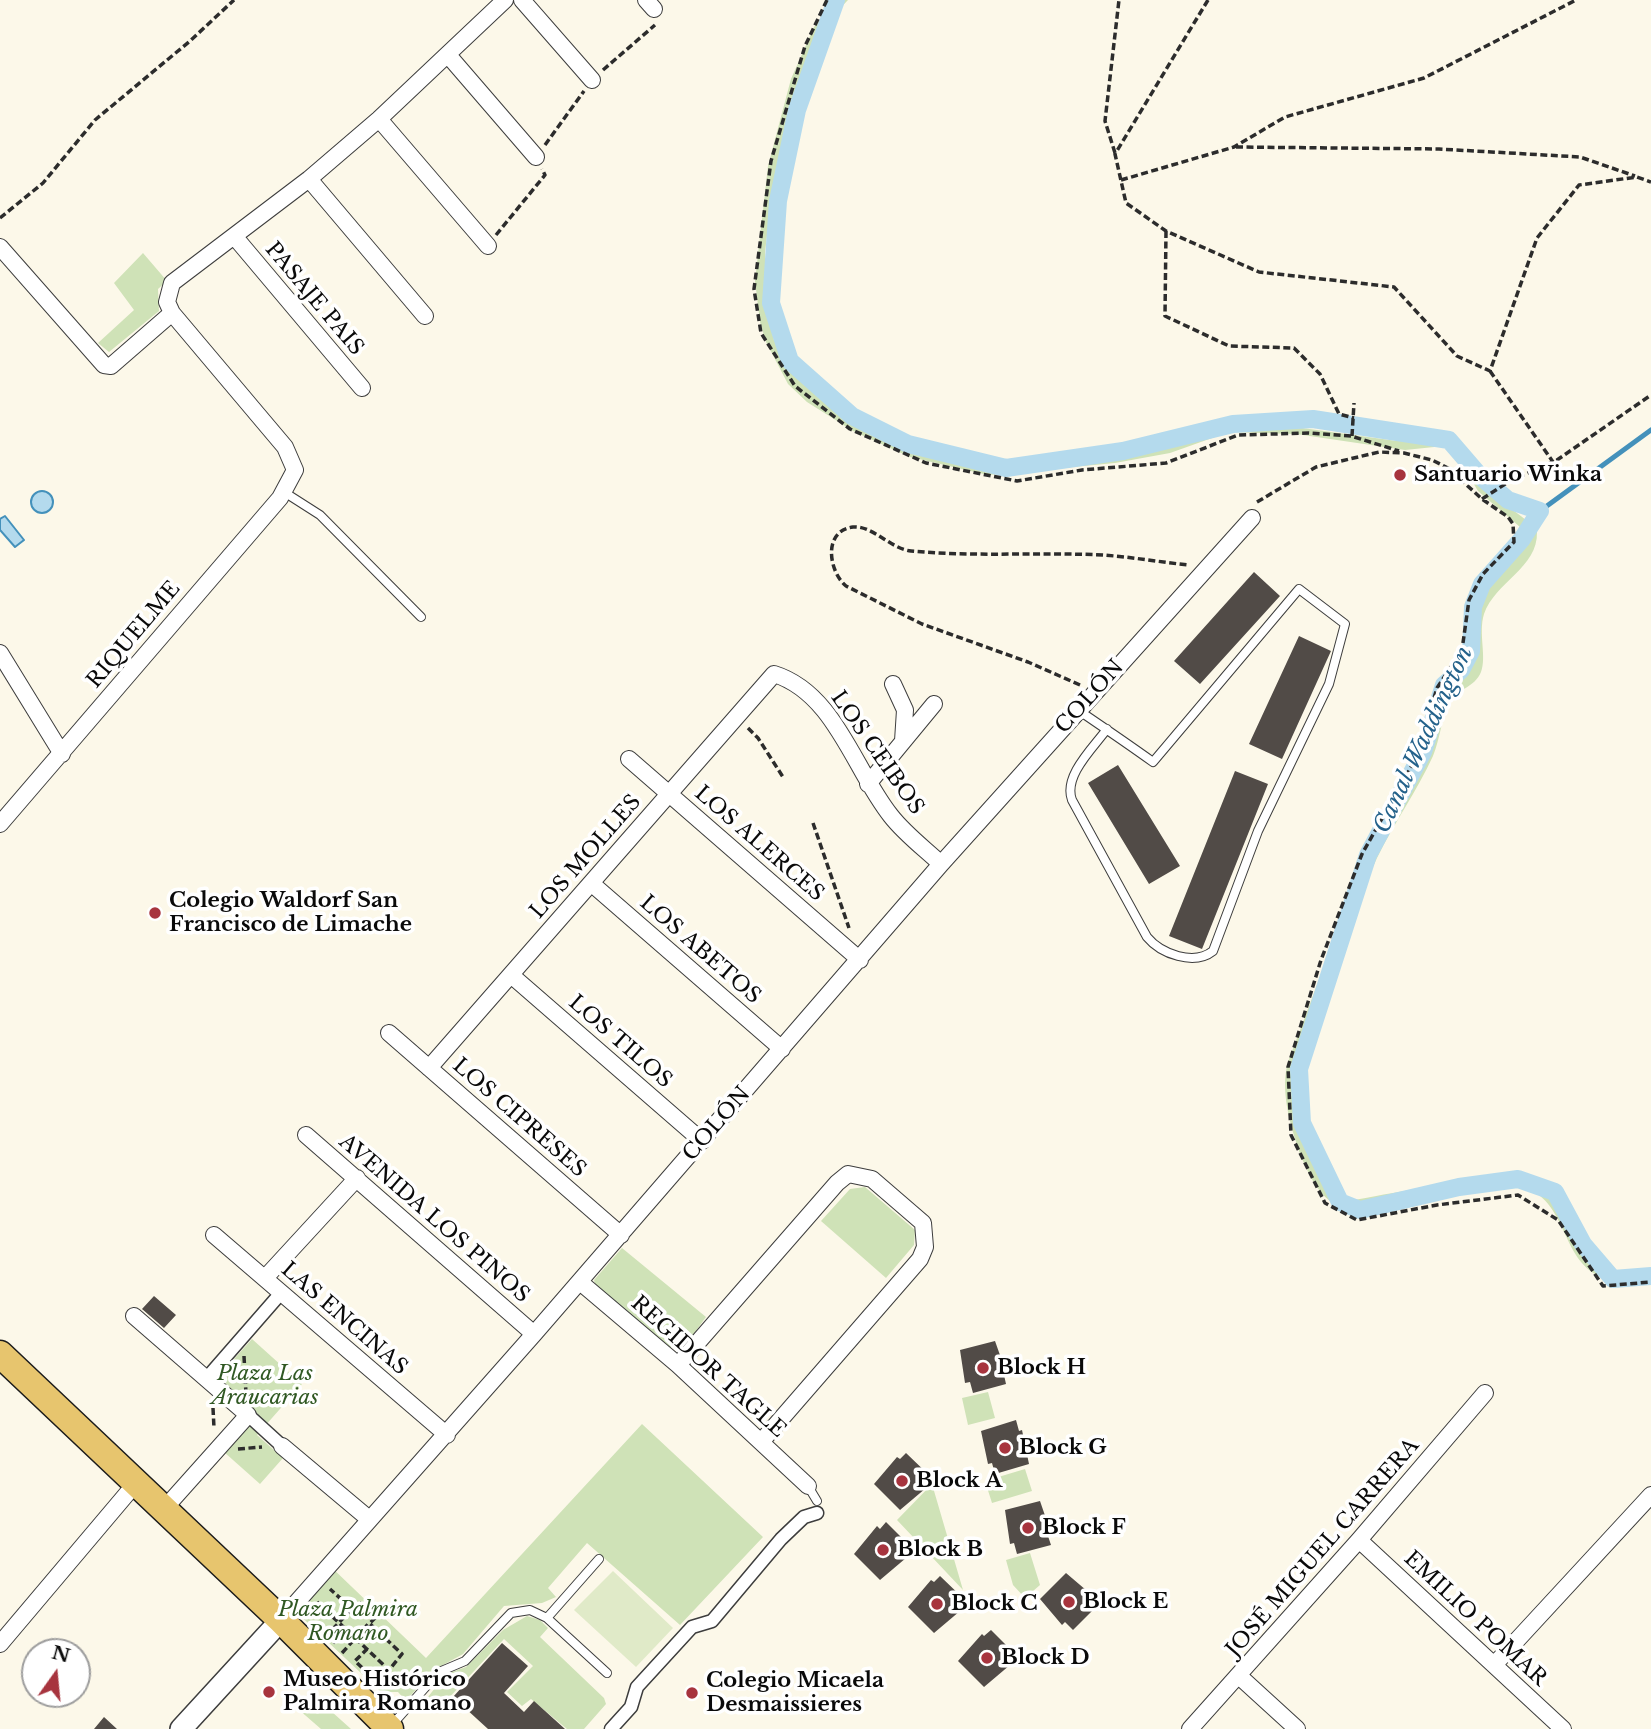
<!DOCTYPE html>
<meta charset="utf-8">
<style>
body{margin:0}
#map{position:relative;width:1651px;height:1729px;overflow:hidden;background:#fcf8e9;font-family:"Libre Baskerville",serif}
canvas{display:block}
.north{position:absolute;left:21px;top:1638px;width:70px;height:70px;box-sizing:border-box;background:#fff;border:2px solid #9d9d9d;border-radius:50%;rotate:15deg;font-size:19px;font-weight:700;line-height:28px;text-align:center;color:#0a0a0a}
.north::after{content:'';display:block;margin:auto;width:24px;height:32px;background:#a7343e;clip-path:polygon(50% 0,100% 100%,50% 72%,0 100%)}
</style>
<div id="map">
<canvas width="1651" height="1729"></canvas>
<div class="north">N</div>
</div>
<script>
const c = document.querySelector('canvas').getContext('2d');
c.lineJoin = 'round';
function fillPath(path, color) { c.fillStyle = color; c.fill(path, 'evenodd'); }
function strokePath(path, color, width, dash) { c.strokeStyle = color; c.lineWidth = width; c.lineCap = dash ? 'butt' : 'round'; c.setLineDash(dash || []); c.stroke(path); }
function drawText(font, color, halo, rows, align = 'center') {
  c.font = font + ' "Libre Baskerville",serif'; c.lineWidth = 7; c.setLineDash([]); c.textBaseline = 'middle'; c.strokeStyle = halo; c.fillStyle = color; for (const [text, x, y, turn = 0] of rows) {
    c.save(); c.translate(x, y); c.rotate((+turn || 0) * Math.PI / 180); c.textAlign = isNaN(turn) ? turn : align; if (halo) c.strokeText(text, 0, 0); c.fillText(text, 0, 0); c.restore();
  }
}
const green = new Path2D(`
 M836 0H848L827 22 799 83 774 179 765 252 766 308 774 340 801 382 820 398 875 429 910 444 966 463 991 466 1134 453 1236 424H1273L1397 441H1421L1445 436 1459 442C1468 460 1478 478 1492 493 1506 508 1525 515 1537 532 1538 568 1495 582 1484 614 1478 634 1487 656 1481 672 1475 688 1455 689 1448 705 1441 721 1440 739 1433 756 1417 791 1394 823 1377 858 1345 925 1323 997 1296 1066 1289 1100 1311 1198 1354 1200 1390 1194 1499 1171 1529 1182 1570 1196 1567 1255 1603 1269 1618 1275 1636 1272 1651 1271V1280C1637 1280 1622 1283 1608 1279 1562 1268 1569 1207 1530 1190 1517 1185 1501 1188 1487 1189 1457 1192 1355 1213 1334 1203 1318 1196 1305 1167 1299 1151 1290 1124 1280 1090 1288 1062L1350 897 1428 749 1444 692 1469 671 1471 659 1468 642 1474 614 1490 585 1524 547 1527 533 1478 491 1454 451 1444 446 1405 450 1296 434 1229 432 1170 453 1115 463 988 475 910 457 853 431 807 402 788 384 766 342 760 322 755 281 768 166 791 79 814 27Z
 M143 253 167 281 158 289 159 311 109 352 98 343 134 310 114 283Z
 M865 1187 915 1230 914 1245 886 1278 821 1221 850 1189Z
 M622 1248 706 1317C695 1331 684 1354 664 1345L595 1285 594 1280Z
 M252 1339 302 1384 257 1435 283 1458 260 1484 224 1452 258 1414 217 1378Z
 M988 1392 995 1418 968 1425 962 1398Z
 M642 1424 763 1537 680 1625 587 1543 548 1588 556 1597 542 1603 504 1606 463 1654 432 1671 406 1701 398 1692H381L291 1607 328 1564 426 1658Z
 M1025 1469 1032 1491 992 1503 985 1481Z
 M932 1484 963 1590 897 1520Z
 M1030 1553 1040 1585 1025 1598 1013 1585 1006 1560Z
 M527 1616 540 1620 548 1628 540 1637 604 1698 606 1704 584 1729H567L531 1699 522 1706 507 1692 533 1666 504 1639 446 1701 424 1702 446 1674 466 1667 503 1630Z
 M312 1694 351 1729H321L298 1709Z`);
const pitch = new Path2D(`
 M613 1571 673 1628 636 1667 574 1610Z`);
const water = new Path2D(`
 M31 502a11 11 0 1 1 22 0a11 11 0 1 1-22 0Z
 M5 516 24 540 15 547 0 530V519Z`);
const stream = new Path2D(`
 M1540 511 1651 430`);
const canal = new Path2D(`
 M836 0 797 110 778 201 771 303 790 361 852 416 908 444 1006 468 1123 451 1233 424 1313 419 1449 440 1480 476 1508 500 1540 511 1522 539 1482 584 1473 607 1471 651 1461 670 1444 685 1423 752 1368 855 1299 1069 1302 1123 1340 1202 1360 1210 1459 1187 1518 1179 1555 1192 1583 1244 1613 1279 1651 1276`);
const building = new Path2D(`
 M1254 572 1280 596 1200 684 1174 661Z
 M1299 636 1331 651 1282 759 1249 744Z
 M1118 765 1180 866 1149 884 1088 783Z
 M1235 771 1268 784 1202 949 1169 936Z
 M154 1296 176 1315 164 1328 142 1309Z
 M995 1341 1007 1375H1004L1006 1384 973 1393 970 1382 965 1383 960 1350Z
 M1016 1420 1019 1431 1022 1430 1029 1464 995 1474 992 1463 988 1464 981 1431Z
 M906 1453 931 1477 923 1485 926 1488 900 1510 874 1484 897 1457 900 1459Z
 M1040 1501 1052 1536H1048L1051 1545 1017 1554 1014 1543 1010 1544 1005 1510Z
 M886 1522 911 1547 903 1555 906 1558 880 1580 854 1554 877 1526 880 1529Z
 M1066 1573 1093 1596 1091 1598 1098 1605 1073 1630 1065 1622 1062 1625 1040 1599Z
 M940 1576 965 1600 957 1608 960 1611 934 1633 908 1607 931 1580 934 1582Z
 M991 1630 1015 1654 1007 1662 1010 1665 984 1687 958 1661 982 1634 984 1636Z
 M502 1643 528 1666 504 1693 524 1712 534 1701 565 1729H488L453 1697Z
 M104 1717 117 1729H94Z`);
const path = new Path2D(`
 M827 0 805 46 771 161 754 289 761 333 795 386 850 429 926 463 1017 481 1082 470 1166 463 1238 435 1309 433 1351 436 1399 451
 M1208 0 1115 154 1126 203 1166 231 1259 272 1394 287 1457 356 1490 371 1537 238 1579 185 1637 177 1651 182
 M603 70 655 25
 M545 145 584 91
 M1236 147 1439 149 1580 157 1635 176
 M1115 153 1105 121 1119 0
 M1121 180 1234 147 1285 117 1424 78 1576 0
 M0 218 43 183 95 120 190 41 234 0
 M1166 231 1165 316 1229 346 1294 348 1320 374 1339 414 1354 418
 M496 235 545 175 542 169
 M1490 371 1553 462
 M1352 436 1354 403
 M1482 499 1510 481 1557 460 1651 395
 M1257 502 1316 467 1379 452 1404 453 1432 460 1448 468 1482 499 1508 517 1513 524 1514 542 1483 574 1469 600 1462 650 1437 688 1415 760 1362 854 1321 960 1288 1067 1291 1135 1325 1203 1357 1220 1437 1205 1518 1195 1558 1220 1603 1286 1651 1282
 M1080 685 1028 662 922 624 846 586C829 572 822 531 853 527 872 525 891 549 911 551 975 557 1039 552 1103 555 1131 557 1160 562 1188 565
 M748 728 758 738 783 777
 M813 823 849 928
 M244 1356 246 1394
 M213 1408 214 1428
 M238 1449 262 1447
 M317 1602 389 1670 377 1682 355 1661 367 1649
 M352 1609 359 1602 375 1618 370 1623
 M325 1631 328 1634 352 1609 330 1589
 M333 1643 346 1630
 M342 1653 369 1623 402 1654 389 1670`);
const service = new Path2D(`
 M284 492 320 515 421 617
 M1078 710C1103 727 1128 744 1153 762L1299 589 1345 624 1329 684 1258 831 1213 951C1194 966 1161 954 1147 937L1072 800C1063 776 1093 748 1107 729
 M808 1486 817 1501
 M547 1618 607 1673
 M391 1726 439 1672 465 1661 511 1613 530 1610 547 1618 599 1559`);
const pedestrian = new Path2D(`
 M206 1379 281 1293
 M248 1415 282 1446
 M611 1729 631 1707 637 1687 692 1627 712 1621 781 1539 804 1517 817 1513`);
const minor = new Path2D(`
 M522 0 592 80
 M646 0 654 9
 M448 55 536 157
 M379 119 488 246
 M309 179 425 316
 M234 236 362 388
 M0 247 104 365 111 366 172 313
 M0 653 62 754
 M893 684 905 710 903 741
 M629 759 860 960
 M868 784 934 704
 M0 824 280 498 295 470 285 447 172 313 167 302 172 283 309 179 379 119 505 0
 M591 883 782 1049
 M511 975 702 1141
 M389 1033 621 1235
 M429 1068 774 674C835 693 854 770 891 816 905 834 925 849 941 864
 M306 1135 534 1334
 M214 1235 447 1435
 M265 1278 357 1178
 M580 1282 678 1365 808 1486
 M134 1316 248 1415 164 1509
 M678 1365 837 1183 848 1174 872 1179 923 1223 925 1247 920 1259 761 1442
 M282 1446 369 1519
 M1359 1540 1563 1729
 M281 1620 534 1334 941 864 1252 518
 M0 1644 136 1483
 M1494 1665 1651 1495
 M1239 1676 1297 1729
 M1190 1729 1359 1540 1485 1393`);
const tertiary = new Path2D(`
 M181 1729 281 1620`);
const primary = new Path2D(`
 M0 1354 281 1620 390 1729`);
const markers = [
 [1400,475,7,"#a7343e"],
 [155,913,7,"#a7343e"],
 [983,1368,7,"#a7343e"],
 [1005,1448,7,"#a7343e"],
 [902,1481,7,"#a7343e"],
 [1028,1528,7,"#a7343e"],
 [883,1550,7,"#a7343e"],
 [1069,1602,7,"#a7343e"],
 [937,1604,7,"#a7343e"],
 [987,1658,7,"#a7343e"],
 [269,1692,7,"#a7343e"],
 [692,1693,7,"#a7343e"]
];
const streetNames = [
 ["PASAJE PAIS",314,299,50],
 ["RIQUELME",134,635,-50],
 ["COLÓN",1090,697,-48],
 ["LOS CEIBOS",877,753,55],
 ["LOS ALERCES",759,844,41],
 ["LOS MOLLES",586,857,-49],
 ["LOS ABETOS",700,950,41],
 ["LOS TILOS",620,1042,41],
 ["LOS CIPRESES",519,1118,41],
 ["COLÓN",717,1124,-49],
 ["AVENIDA LOS PINOS",434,1219,41],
 ["LAS ENCINAS",344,1319,41],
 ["REGIDOR TAGLE",708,1367,42],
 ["JOSÉ MIGUEL CARRERA",1323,1548,-49],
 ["EMILIO POMAR",1475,1619,43]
];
const poiNames = [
 ["Santuario Winka",1414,475],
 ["Colegio Waldorf San",169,901],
 ["Francisco de Limache",169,925],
 ["Block H",997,1368],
 ["Block G",1019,1448],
 ["Block A",916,1481],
 ["Block F",1042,1528],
 ["Block B",897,1550],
 ["Block E",1083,1602],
 ["Block C",951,1604],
 ["Block D",1001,1658],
 ["Museo Histórico",283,1680],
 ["Palmira Romano",283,1704],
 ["Colegio Micaela",706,1681],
 ["Desmaissieres",706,1705]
];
const parkNames = [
 ["Plaza Las",265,1374],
 ["Araucarias",265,1398],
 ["Plaza Palmira",348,1610],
 ["Romano",348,1634]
];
const waterNames = [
 ["Canal Waddington",1424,740,-65]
];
fillPath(green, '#cfe2b7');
fillPath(pitch, '#e0eac8');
fillPath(water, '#b4daed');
strokePath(water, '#4491bb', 2);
strokePath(stream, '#4491bb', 5);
strokePath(canal, '#b4daed', 18);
fillPath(building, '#514b47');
strokePath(service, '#3d3d3d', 10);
strokePath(pedestrian, '#3d3d3d', 15);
strokePath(minor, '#3d3d3d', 18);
strokePath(tertiary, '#3d3d3d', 24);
strokePath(primary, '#1b1b1b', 29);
strokePath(path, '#2c2c2c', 3.5, [7, 3.5]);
strokePath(service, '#fff', 8);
strokePath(pedestrian, '#fff', 12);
strokePath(minor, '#fff', 16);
strokePath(tertiary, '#fff', 21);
strokePath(primary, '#e7c56e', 26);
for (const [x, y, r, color] of markers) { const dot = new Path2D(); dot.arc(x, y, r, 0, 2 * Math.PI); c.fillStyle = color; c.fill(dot); strokePath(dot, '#fff', 2.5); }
drawText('21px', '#0a0a0a', '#fff', streetNames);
drawText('bold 21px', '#0a0a0a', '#fff', poiNames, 'left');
drawText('italic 21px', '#305823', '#fff', parkNames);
drawText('italic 23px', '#24628b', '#fff', waterNames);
</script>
